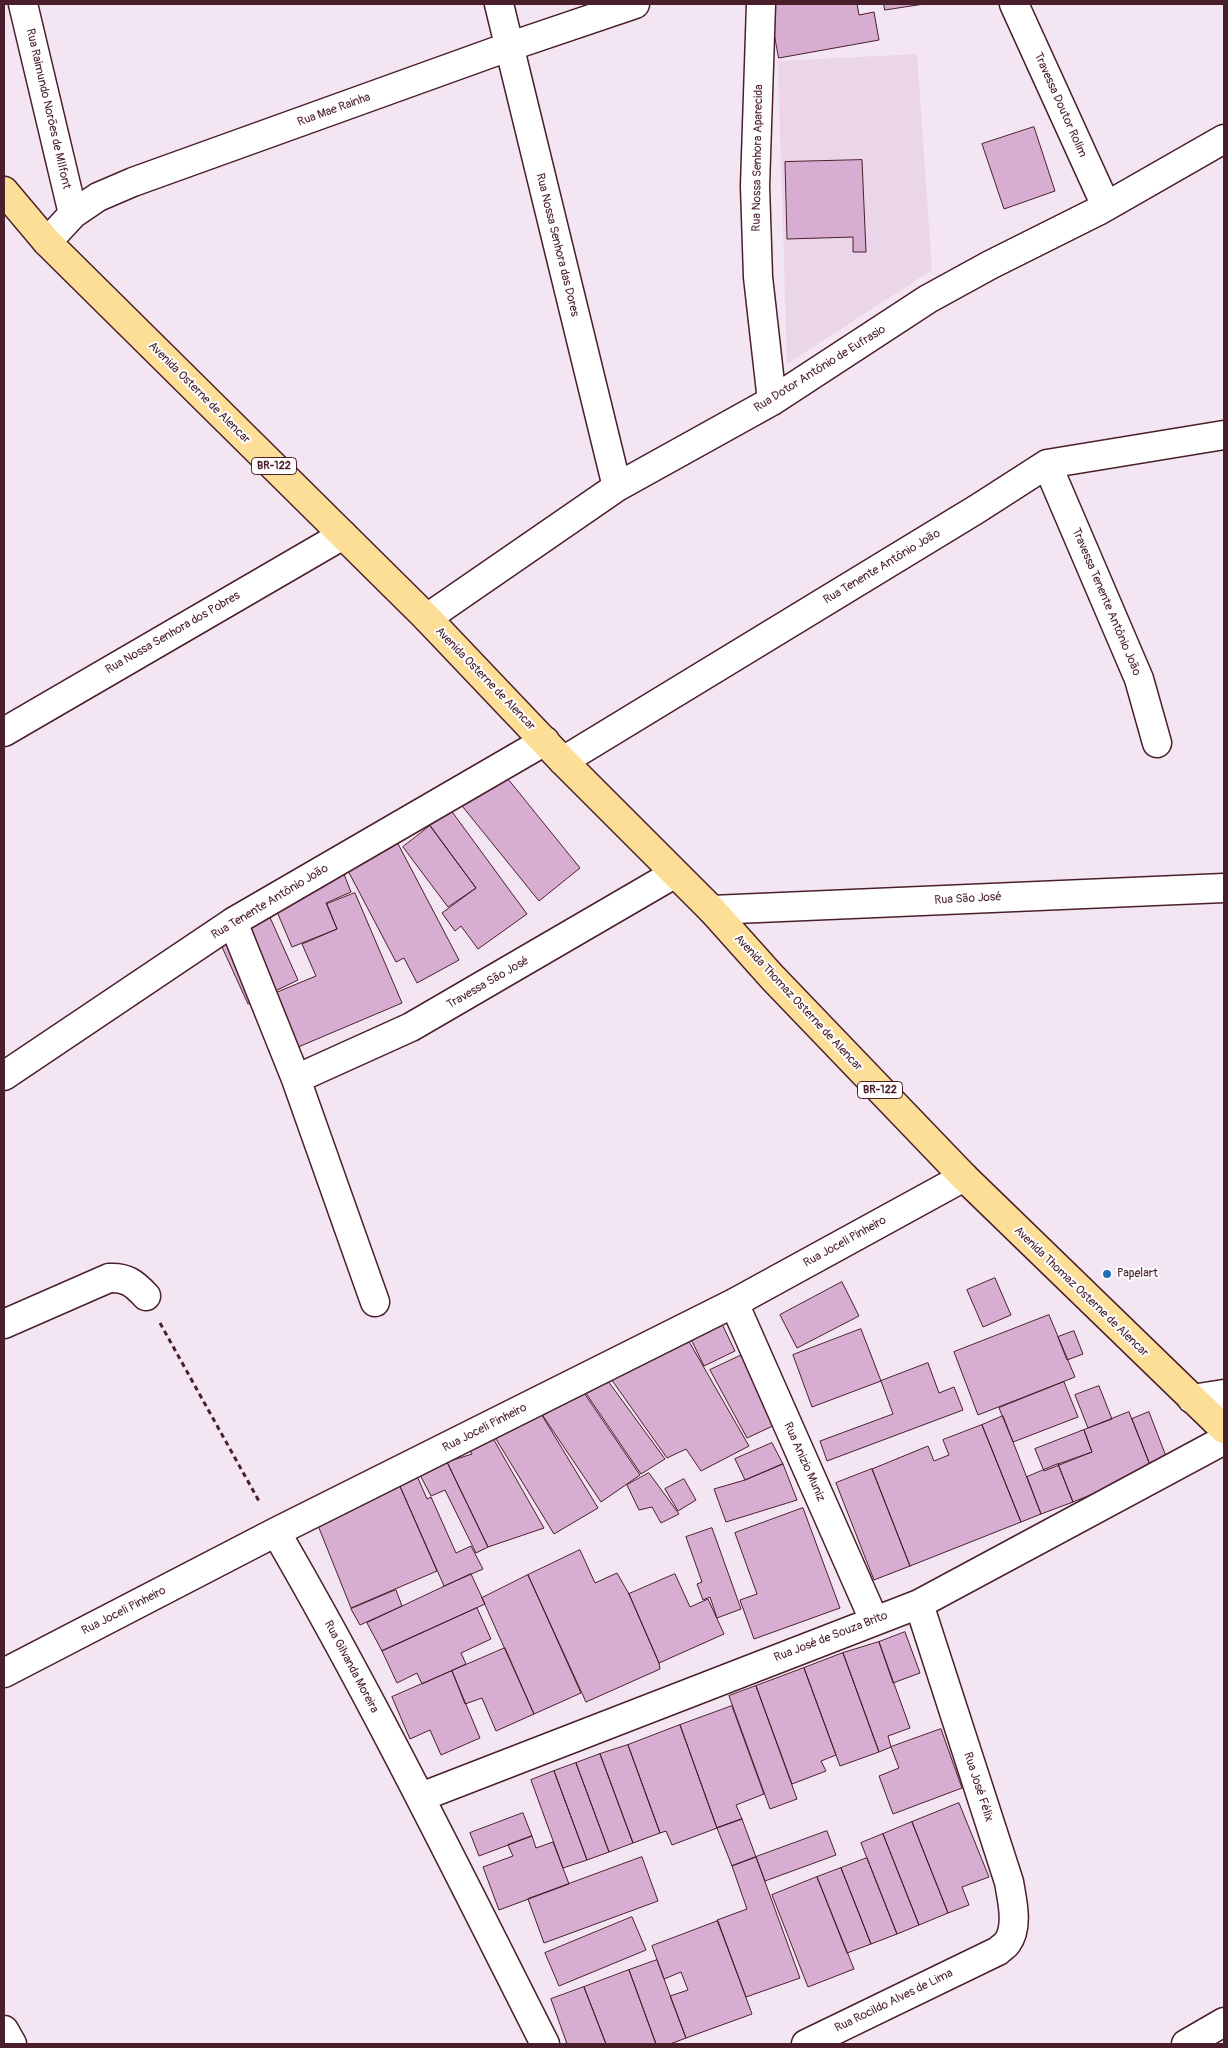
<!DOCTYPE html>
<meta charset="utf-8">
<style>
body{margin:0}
#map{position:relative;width:1228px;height:2048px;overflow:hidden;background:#f3e6f2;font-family:Pangolin,sans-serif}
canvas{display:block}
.frame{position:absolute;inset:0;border:5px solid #4a1f2b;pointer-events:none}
</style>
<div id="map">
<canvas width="1228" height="2048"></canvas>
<div class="frame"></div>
</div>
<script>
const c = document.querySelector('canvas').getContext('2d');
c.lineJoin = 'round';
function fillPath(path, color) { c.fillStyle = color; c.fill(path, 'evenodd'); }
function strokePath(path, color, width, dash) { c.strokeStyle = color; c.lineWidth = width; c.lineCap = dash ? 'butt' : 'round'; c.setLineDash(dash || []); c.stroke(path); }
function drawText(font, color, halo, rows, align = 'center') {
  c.font = font + ' Pangolin,sans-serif'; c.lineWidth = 4; c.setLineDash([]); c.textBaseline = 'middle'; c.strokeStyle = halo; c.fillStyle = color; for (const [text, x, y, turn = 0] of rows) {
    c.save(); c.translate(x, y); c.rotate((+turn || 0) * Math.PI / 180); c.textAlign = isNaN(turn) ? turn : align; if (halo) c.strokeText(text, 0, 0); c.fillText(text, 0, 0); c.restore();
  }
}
const built = new Path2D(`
 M917 54 932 270 787 364 778 61Z`);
const building = new Path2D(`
 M769 4H857L859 15 874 12 879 40 779 58Z
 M884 4H924L885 10Z
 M1034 127 1055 191 1004 209 982 144Z
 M862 160 866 252H853V237L787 239 785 162Z
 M495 763 580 868 539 901 454 796Z
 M450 809 527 914 478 949 461 926 455 931 442 913 476 888 429 824Z
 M430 826 476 888 448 907 403 847Z
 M396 840 459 960 417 983 404 958 396 962 346 867Z
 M340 864 351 892 326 903 337 929 292 947 275 907Z
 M355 893 402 1003 277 1056 253 1002 316 976 302 944 337 929 327 904Z
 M268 913 298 980 248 1004 217 936Z
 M995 1278 1011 1315 983 1327 967 1290Z
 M842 1282 859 1316 797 1348 780 1315Z
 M1049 1315 1075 1377 978 1415 954 1352Z
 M720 1320 735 1351 704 1366 689 1335Z
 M861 1329 881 1381 812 1407 793 1355Z
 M1074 1331 1083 1354 1067 1360 1058 1337Z
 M687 1338 749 1446 701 1471 686 1449 667 1458 609 1376Z
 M744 1354 777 1424 747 1438 710 1370Z
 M928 1363 939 1393 954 1387 963 1410 827 1461 820 1441 893 1414 881 1381Z
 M605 1377 665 1459 641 1474 583 1389Z
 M1064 1382 1078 1417 1013 1442 999 1408Z
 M1099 1386 1112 1419 1088 1428 1075 1395Z
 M582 1390 640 1475 601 1502 543 1416Z
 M540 1412 598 1508 554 1534 496 1439Z
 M1129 1412 1152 1470 1073 1502 1058 1464 1092 1452 1084 1430Z
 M1149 1412 1169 1464 1152 1470 1132 1419Z
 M1003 1416 1041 1514 1021 1522 982 1425Z
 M982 1425 1021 1522 910 1566 872 1469 928 1446 934 1461 949 1455 943 1440Z
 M1084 1430 1092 1452 1044 1471 1035 1449Z
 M494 1440 544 1528 488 1547 447 1462 472 1454 470 1450Z
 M772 1443 783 1464 745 1480 735 1459Z
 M447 1462 488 1547 476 1553 445 1490 431 1496 420 1475Z
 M783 1464 797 1500 726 1522 714 1489 745 1480Z
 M1058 1464 1073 1502 1041 1514 1027 1477Z
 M872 1469 910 1566 874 1580 836 1483Z
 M649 1473 679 1514 661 1523 652 1507 639 1510 627 1485Z
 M417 1476 427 1499 431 1497 456 1553 471 1546 483 1569 444 1586 399 1484Z
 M684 1479 696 1500 678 1511 665 1489Z
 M399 1484 437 1571 351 1608 317 1523Z
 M803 1508 840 1608 754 1639 740 1600 757 1594 735 1533Z
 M712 1528 741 1609 717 1618 710 1597 703 1600 697 1584 702 1582 686 1537Z
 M580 1550 595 1583 617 1573 629 1594 659 1663 660 1669 586 1702 528 1575Z
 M471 1574 485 1604 382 1651 367 1623Z
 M675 1574 690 1607 708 1599 724 1634 659 1663 629 1594Z
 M528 1575 581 1693 534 1714 482 1598Z
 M396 1590 402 1606 360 1625 351 1609Z
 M477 1608 491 1639 461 1653 466 1664 422 1684 417 1673 397 1683 382 1651Z
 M905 1632 920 1673 893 1683 879 1642Z
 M879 1642 910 1728 888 1736 891 1747 879 1752 843 1653Z
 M505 1648 534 1714 496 1731 482 1698 465 1704 452 1671Z
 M843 1653 879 1752 840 1766 804 1668Z
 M804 1668 836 1755 821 1761 826 1771 792 1784 756 1686Z
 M452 1671 480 1738 441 1755 430 1730 410 1739 392 1697Z
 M756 1686 797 1799 770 1809 729 1696Z
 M732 1706 764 1794 736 1805 742 1819 717 1828 680 1725Z
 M680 1725 717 1828 672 1845 666 1831 660 1833 628 1745Z
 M941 1729 962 1788 893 1814 879 1776 899 1768 891 1747Z
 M628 1745 660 1833 633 1843 600 1754Z
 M600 1754 633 1843 609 1852 576 1763Z
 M576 1763 609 1852 587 1860 554 1771Z
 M554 1771 587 1860 563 1868 531 1780Z
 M959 1803 989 1877 962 1887 969 1905 948 1913 912 1822Z
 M523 1813 532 1836 479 1856 470 1833Z
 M742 1819 756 1857 732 1866 717 1828Z
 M912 1822 948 1913 919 1925 883 1834Z
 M827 1831 836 1855 765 1881 756 1857Z
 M883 1834 919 1925 897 1934 861 1843Z
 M532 1836 536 1848 553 1842 569 1884 499 1910 483 1867 513 1856 508 1845Z
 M642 1857 658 1901 544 1943 528 1899Z
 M756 1857 800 1978 746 1997 717 1920 747 1909 732 1866Z
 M867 1858 897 1934 871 1944 841 1868Z
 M841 1868 871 1944 847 1953 817 1877Z
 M817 1877 854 1969 808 1987 772 1895Z
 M632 1917 646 1950 559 1986 545 1953Z
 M718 1921 752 2014 686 2038 670 1996 688 1990 681 1972 664 1979 652 1946Z
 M657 1960 686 2038 670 2044H656L629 1970Z
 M629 1970 656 2044H606L584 1987Z
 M584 1987 606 2044H567L551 1999Z`);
const path = new Path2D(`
 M160 1323 260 1503`);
const minor = new Path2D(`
 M23 4 73 214
 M499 4 617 487
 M761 4 755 186 758 277 772 401
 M1014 4 1106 206
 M47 242 73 214 98 197 133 182 508 47 635 4
 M1047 464 1139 679 1157 743
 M427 618 617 487 772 401 928 299 990 265 1098 211 1224 139
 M4 732 343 535
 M563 761 977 509 1047 464 1224 435
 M712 910 1224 888
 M233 922 296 1079 375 1302
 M4 1076 233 922 545 741
 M296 1079 411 1027 674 874
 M734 1303 874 1620
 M4 1324 109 1278C126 1277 134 1283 146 1296
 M1192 1399 1224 1394
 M276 1532C373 1699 458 1872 545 2044
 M4 1673 276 1532 734 1303 964 1177
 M421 1797 919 1604 1224 1440
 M4 2030 12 2044
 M806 2044 998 1951C1001 1948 1005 1946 1007 1943 1019 1927 1012 1900 1009 1882L919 1604
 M1186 2044 1224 2022`);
const trunk = new Path2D(`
 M4 191 47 242 427 618 563 761 712 910 772 977 964 1177 1224 1429`);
const markers = [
 [1107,1274,5,"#1f6fb2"]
];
const shields = [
 [274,466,45],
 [880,1090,45]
];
const shieldNames = [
 ["BR-122",274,466],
 ["BR-122",880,1090]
];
const streetNames = [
 ["Travessa Doutor Rolim",1060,105,66],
 ["Rua Raimundo Norões de MIlfont",48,109,77],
 ["Rua Mae Rainha",334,110,-20],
 ["Rua Nossa Senhora Aparecida",758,158,-89],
 ["Rua Nossa Senhora das Dores",557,245,76],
 ["Rua Dotor Antônio de Eufrasio",820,369,-32],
 ["Avenida Osterne de Alencar",199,393,45],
 ["Rua Tenente Antônio João",882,567,-31],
 ["Travessa Tenente Antônio João",1106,602,67],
 ["Rua Nossa Senhora dos Pobres",173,633,-30],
 ["Avenida Osterne de Alencar",485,679,46],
 ["Rua São José",968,899,-3],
 ["Rua Tenente Antônio João",270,902,-31],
 ["Travessa São José",488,983,-30],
 ["Avenida Thomaz Osterne de Alencar",798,1003,47],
 ["Rua Joceli Pinheiro",845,1242,-29],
 ["Avenida Thomaz Osterne de Alencar",1081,1292,44],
 ["Rua Joceli Pinheiro",485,1428,-27],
 ["Rua Anizio Muniz",804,1462,66],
 ["Rua Joceli Pinheiro",124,1611,-27],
 ["Rua José de Souza Brito",831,1637,-21],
 ["Rua Gilvanda Moreira",351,1667,62],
 ["Rua José Félix",978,1787,72],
 ["Rua Rocildo Alves de Lima",894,2001,-26]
];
const poiNames = [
 ["Papelart",1117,1274]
];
fillPath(built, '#ebd5e8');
fillPath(building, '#d7add2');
strokePath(building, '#4a1f2b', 1);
strokePath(minor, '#4a1f2b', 31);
strokePath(trunk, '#4a1f2b', 31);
strokePath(path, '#4a1f2b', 3, [5, 4]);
strokePath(minor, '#fff', 28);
strokePath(trunk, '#fdde96', 28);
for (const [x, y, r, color] of markers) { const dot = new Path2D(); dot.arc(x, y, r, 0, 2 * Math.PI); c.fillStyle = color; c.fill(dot); strokePath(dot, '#fff', 2); }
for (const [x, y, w] of shields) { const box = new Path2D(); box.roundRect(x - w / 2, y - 8.5, w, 17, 4); c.fillStyle = '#fff'; c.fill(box); strokePath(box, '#4a1f2b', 1); }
drawText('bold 11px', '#4a1f2b', null, shieldNames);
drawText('12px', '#4a1f2b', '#fff', streetNames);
drawText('12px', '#4a1f2b', '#fff', poiNames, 'left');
</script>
